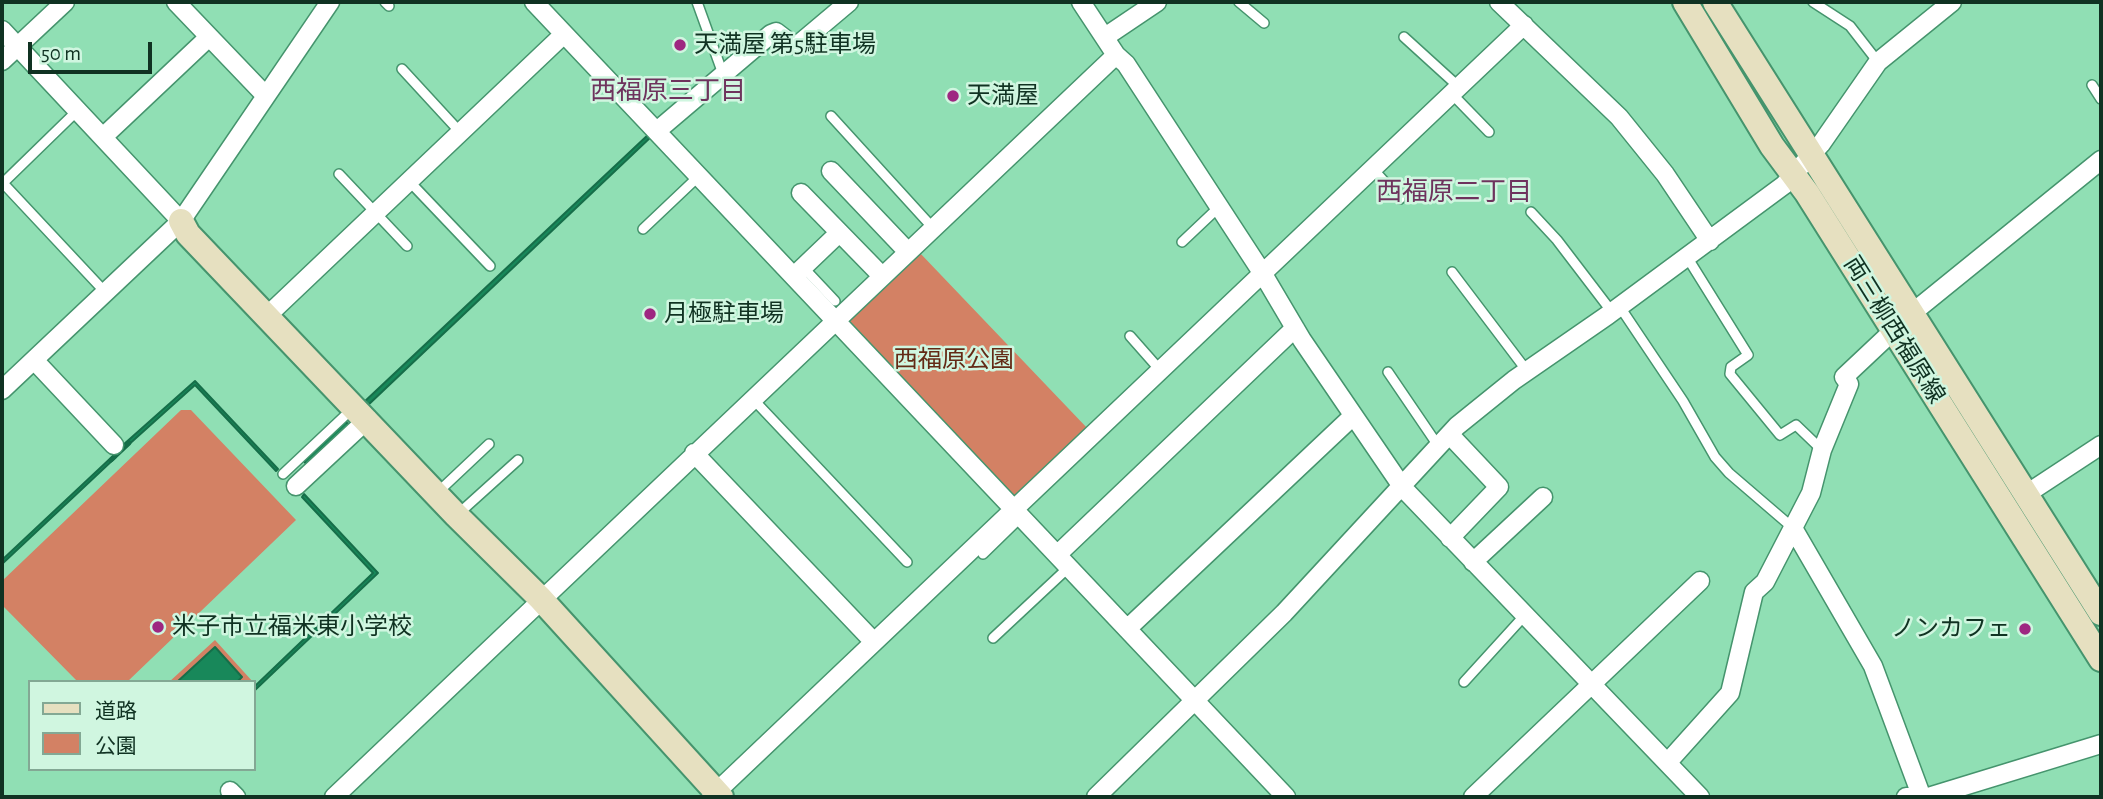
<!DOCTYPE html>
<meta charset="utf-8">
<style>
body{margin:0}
#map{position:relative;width:2103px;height:799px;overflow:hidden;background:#90dfb4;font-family:"Alegreya Sans","Noto Sans JP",sans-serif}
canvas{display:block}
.frame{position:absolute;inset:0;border:4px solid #103222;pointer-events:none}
.legend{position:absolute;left:28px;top:680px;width:228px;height:91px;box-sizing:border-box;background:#d0f6e0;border:2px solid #83a894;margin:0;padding:9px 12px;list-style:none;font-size:21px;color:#103222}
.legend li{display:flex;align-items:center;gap:14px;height:35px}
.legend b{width:35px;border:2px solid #83a894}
.scale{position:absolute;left:28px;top:42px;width:124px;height:32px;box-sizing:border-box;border:4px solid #103222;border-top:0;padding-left:9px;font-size:21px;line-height:24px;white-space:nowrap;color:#103222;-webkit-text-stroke:5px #d0f6e0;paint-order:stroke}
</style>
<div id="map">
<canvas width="2103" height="799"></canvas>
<div class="frame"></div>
<ul class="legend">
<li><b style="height:9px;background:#e6e0c0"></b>道路</li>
<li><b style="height:19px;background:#d38164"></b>公園</li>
</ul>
<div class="scale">50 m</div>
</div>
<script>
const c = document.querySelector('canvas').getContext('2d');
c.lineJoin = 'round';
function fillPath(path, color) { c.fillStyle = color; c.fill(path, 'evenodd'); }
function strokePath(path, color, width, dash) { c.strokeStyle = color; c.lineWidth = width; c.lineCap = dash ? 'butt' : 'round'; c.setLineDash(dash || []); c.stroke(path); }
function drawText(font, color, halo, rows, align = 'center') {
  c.font = font + ' "Alegreya Sans","Noto Sans JP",sans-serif'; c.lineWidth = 5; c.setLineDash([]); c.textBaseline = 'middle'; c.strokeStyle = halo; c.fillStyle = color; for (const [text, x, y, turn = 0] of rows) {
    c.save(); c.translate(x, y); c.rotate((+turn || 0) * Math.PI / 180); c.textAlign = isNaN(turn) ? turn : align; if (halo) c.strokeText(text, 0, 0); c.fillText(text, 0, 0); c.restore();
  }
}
const green = new Path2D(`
 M919 252 1089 430 1017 498 849 323V317Z
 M181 410H191L296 520 127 682H78L2 605V581Z
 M215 640 253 682H169Z`);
const water = new Path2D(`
 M650 133 653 135 366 407 363 403Z
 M195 381 278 469 276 471 195 385 126 447 123 445Z
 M345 421 349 425 306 464 304 461Z
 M114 455 116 457 2 564V560Z
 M304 494 378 573 254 691V687L373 573 302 497Z
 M215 647 242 677 237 682H177Z`);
const stream = new Path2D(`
 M111 460 129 443`);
const lane = new Path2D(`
 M385 2 389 6
 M697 2 723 74
 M1239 2 1264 23
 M1813 2 1850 26 1878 62
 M1404 37 1459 87
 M402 69 460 132
 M2092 85 2101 99
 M1452 94 1489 132
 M78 110 3 183 105 292
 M831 116 933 228
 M1373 169 1400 199
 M339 174 407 246
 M409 181 490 266
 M1531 212 1557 240 1612 312
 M643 229 700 175
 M1182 242 1219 207
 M1687 257 1748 355 1731 367 1730 374 1780 435 1796 425 1822 450
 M803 267 835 301
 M1452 272 1527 371
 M1620 307 1683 401 1715 457 1729 473 1793 528
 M1130 336 1160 370
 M1388 372 1439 447
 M752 398 907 562
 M283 474 351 410
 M437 493 489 444
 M457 515 518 460
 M983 554 1022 516
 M993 638 1069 567
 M1464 682 1525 615`);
const street = new Path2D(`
 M176 2 266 96
 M534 2 1286 797
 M1081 2 1116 55 1126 64 1263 274 1302 340 1403 488 1700 797
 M1499 2 1619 117 1665 174 1710 241
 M2 30 181 221
 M1105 37 1157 2
 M2 61 65 2
 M658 130 771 34 776 32 793 45H798L849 2
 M103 137 209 37
 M831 171 908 252
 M801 193 882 276
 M794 276 839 233
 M267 316 564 34
 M34 360 114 445
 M2 390 181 221 330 2
 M1450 435 1499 487 1450 538
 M694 453 873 641
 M296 486 368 419
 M2025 495 2101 445
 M1793 528 1873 666 1921 795
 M1058 554 1295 328
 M1473 562 1543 497
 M1127 629 1353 416
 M1668 762 1730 693 1754 592 1765 582 1811 493 1822 450 1849 384 1844 377 1911 314 2101 160
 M230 791 236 797
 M334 797 1116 55
 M711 797 1524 25
 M1096 797 1284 613 1457 426 1514 380 1608 315 1784 185 1821 144 1878 62 1952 2
 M1473 797 1700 581
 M1906 797H1928L2101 744`);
const secondary = new Path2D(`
 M1685 2 1772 146 1807 193 2101 659
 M1715 2 2101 613
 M181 221 188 234 456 515 540 598 721 797`);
const markers = [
 [680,45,7,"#9e2781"],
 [953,96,7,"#9e2781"],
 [650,314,7,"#9e2781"],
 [158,627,7,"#9e2781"],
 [2025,629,7,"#9e2781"]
];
const poiNames = [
 ["天満屋 第5駐車場",694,45],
 ["天満屋",967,96],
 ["月極駐車場",664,314],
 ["米子市立福米東小学校",172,627],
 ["ノンカフェ",2011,629,"right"]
];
const streetNames = [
 ["両三柳西福原線",1894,330,58]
];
const parkNames = [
 ["西福原公園",954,360]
];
const neighbourhoodNames = [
 ["西福原三丁目",668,91],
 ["西福原二丁目",1454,192]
];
fillPath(green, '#d38164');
fillPath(water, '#18885a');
strokePath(water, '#166e49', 2);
strokePath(stream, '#166e49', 5);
strokePath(lane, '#45946d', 12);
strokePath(street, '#45946d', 21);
strokePath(secondary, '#45946d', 28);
strokePath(lane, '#fff', 9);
strokePath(street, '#fff', 18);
strokePath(secondary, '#e6e0c0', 24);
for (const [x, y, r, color] of markers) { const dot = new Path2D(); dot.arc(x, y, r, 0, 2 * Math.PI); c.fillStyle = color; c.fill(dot); strokePath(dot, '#d0f6e0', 2.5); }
drawText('24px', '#103222', '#d0f6e0', poiNames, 'left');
drawText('24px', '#103222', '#d0f6e0', streetNames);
drawText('24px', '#632a15', '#d0f6e0', parkNames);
drawText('26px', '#6e335d', '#d0f6e0', neighbourhoodNames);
</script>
